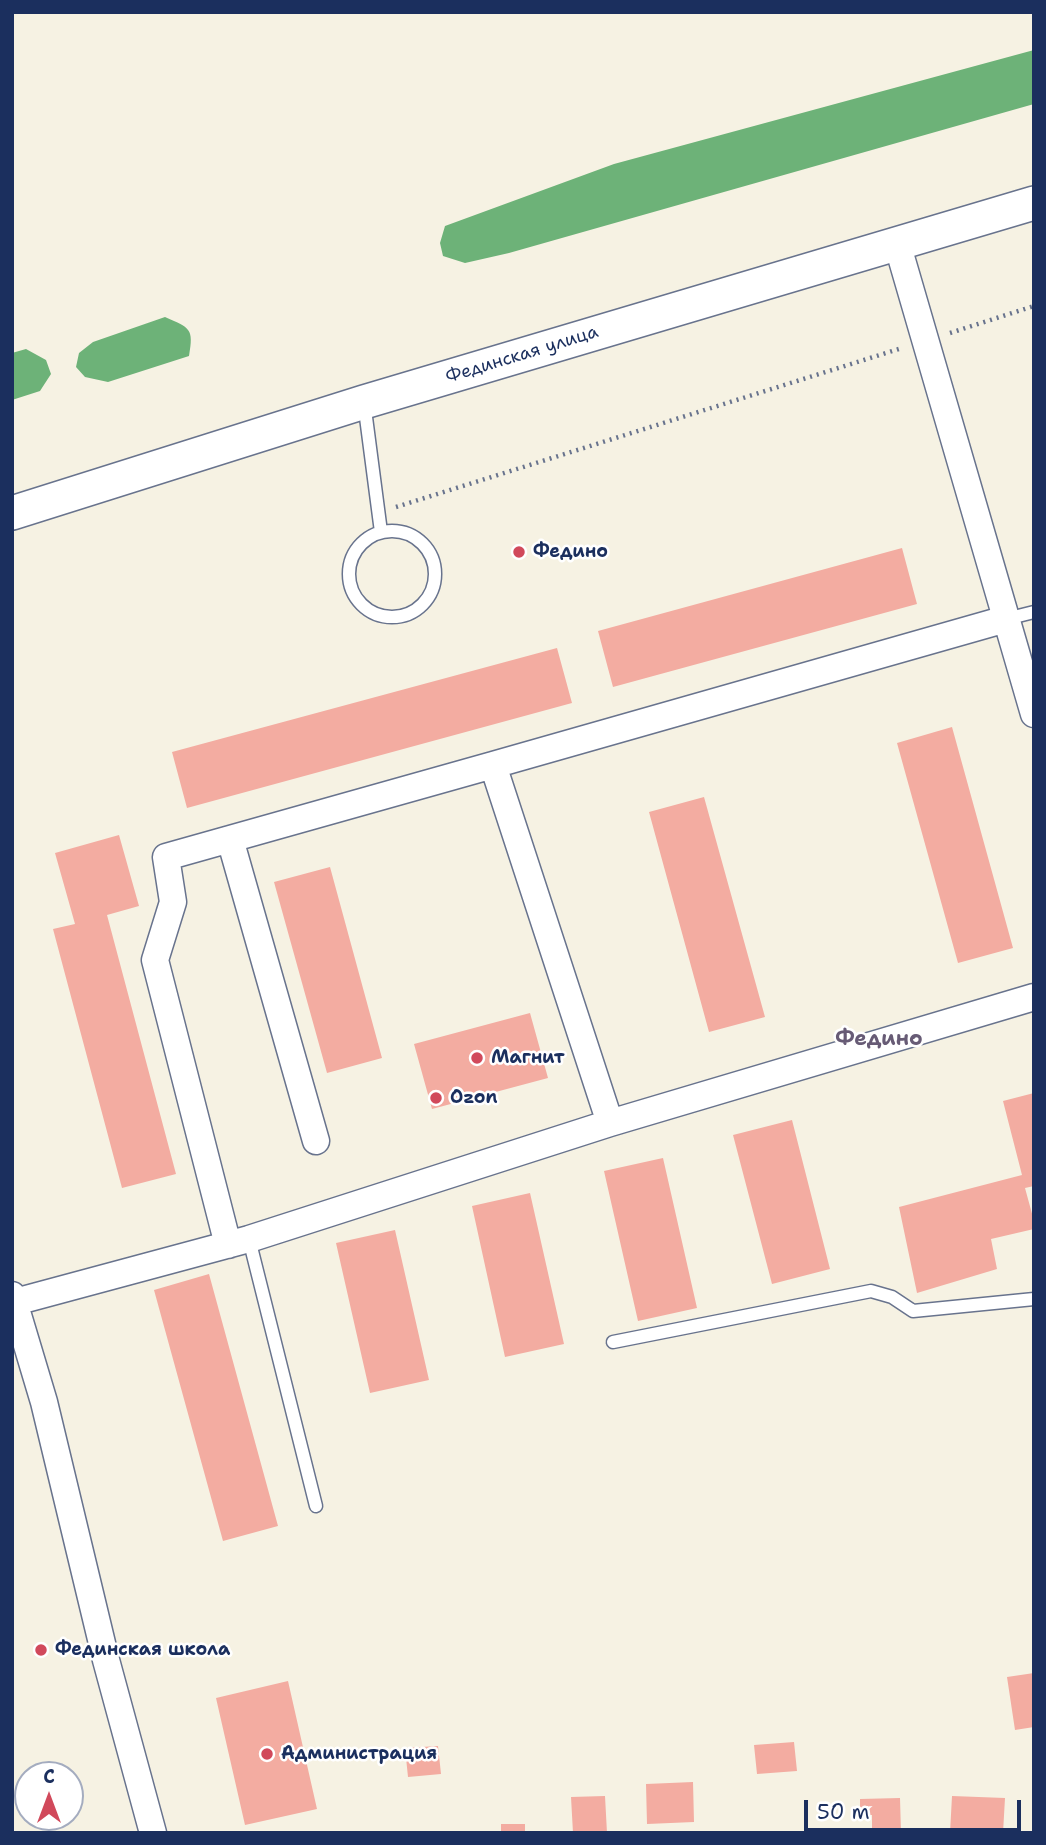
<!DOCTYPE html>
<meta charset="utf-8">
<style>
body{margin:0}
#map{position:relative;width:1046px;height:1845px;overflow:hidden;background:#f6f2e3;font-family:"Shantell Sans",sans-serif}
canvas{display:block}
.frame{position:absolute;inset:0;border:14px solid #1b2f5e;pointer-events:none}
.north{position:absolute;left:14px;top:1761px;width:70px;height:70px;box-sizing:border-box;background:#fff;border:2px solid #a4acbf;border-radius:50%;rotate:0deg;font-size:19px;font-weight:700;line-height:28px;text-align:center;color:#1b2f5e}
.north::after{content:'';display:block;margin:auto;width:24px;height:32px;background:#d1495b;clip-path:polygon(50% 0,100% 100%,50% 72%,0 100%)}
.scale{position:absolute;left:804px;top:1800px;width:217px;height:32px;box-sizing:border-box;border:4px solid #1b2f5e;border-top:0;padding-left:9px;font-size:21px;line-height:24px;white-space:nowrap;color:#1b2f5e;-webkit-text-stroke:5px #fff;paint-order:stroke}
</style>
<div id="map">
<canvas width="1046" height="1845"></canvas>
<div class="frame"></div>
<div class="north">С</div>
<div class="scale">50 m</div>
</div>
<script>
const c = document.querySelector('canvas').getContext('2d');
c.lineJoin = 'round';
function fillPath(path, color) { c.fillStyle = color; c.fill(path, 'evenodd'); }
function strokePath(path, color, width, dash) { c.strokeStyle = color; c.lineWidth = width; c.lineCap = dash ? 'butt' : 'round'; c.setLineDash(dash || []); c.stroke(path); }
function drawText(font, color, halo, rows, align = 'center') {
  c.font = font + ' "Shantell Sans",sans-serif'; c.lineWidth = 5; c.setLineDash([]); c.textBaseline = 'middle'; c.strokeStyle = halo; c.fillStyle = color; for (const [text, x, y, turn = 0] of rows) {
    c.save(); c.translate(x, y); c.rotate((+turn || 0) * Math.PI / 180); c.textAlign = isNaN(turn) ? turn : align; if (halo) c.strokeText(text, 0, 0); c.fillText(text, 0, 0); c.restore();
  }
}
const forest = new Path2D(`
 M1034 50V104L509 253 465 263 443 256 440 243 445 226 614 164Z
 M165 317C190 328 194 328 189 356L108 382 85 377 76 367 79 353 93 342Z
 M26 349 46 360 51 374 40 391 12 400V353Z`);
const building = new Path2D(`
 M902 548 917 604 613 687 598 631Z
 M557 648 572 703 187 808 172 752Z
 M952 727 1013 948 958 963 897 743Z
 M704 797 765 1017 709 1032 649 812Z
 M119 835 139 906 107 915 176 1174 122 1188 53 929 75 924 55 853Z
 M330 867 382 1058 327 1073 274 882Z
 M530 1013 548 1078 432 1109 414 1044Z
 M1034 1093V1186L1025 1188 1034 1221V1229L991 1239 997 1269 917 1293 899 1207 1022 1175 1003 1101Z
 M792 1120 830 1269 772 1284 733 1135Z
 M663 1158 697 1308 638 1321 604 1171Z
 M530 1193 564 1344 505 1357 472 1206Z
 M395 1230 429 1380 370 1393 336 1243Z
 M209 1274 278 1526 223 1541 154 1290Z
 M1034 1673V1727L1015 1730 1007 1677Z
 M288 1681 317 1809 245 1825 216 1698Z
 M794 1742 797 1771 757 1774 754 1745Z
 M438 1746 441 1774 408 1777 405 1748Z
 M693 1782 694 1822 647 1824 646 1784Z
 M605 1796 607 1833H573L571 1797Z
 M952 1796 1005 1798 1003 1833H950Z
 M900 1798 901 1833H872V1815H860V1799Z
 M501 1824H525V1833H501Z`);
const path = new Path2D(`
 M950 333 1034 306
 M396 507 902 348`);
const service = new Path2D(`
 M364 402 381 532
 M349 574a43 43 0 1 1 86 0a43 43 0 1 1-86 0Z
 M1006 619 1034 612
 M249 1239 316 1506
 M613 1342 871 1291 892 1297 913 1311 1034 1299`);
const minor = new Path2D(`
 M897 243 1034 714
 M230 839 316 1141
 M610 1123 493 765 1006 619
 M228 1245 155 960 173 902 166 857 493 765
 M12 1295 44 1402 106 1660 153 1833
 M15 1302 249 1239 610 1123 1034 997`);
const tertiary = new Path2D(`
 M12 513 364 402 1034 203`);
const markers = [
 [519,552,7,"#d1495b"],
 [477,1058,7,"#d1495b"],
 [436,1098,7,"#d1495b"],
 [41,1650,7,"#d1495b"],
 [267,1754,7,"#d1495b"]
];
const streetNames = [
 ["Фединская улица",522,355,-17]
];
const poiNames = [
 ["Федино",533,552],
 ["Магнит",491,1058],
 ["Ozon",450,1098],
 ["Фединская школа",55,1650],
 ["Администрация",281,1754]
];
const quarterNames = [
 ["Федино",879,1040]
];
fillPath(forest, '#6db278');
fillPath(building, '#f3aca1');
strokePath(service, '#68738d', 15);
strokePath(minor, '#68738d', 29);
strokePath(tertiary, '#68738d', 36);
strokePath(path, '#68738d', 4.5, [2, 5]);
strokePath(service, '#fff', 12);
strokePath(minor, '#fff', 26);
strokePath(tertiary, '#fff', 33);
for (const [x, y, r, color] of markers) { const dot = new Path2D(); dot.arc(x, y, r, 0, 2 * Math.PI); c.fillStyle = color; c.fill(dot); strokePath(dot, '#fff', 2.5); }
drawText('18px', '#1b2f5e', '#fff', streetNames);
drawText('bold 18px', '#1b2f5e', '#fff', poiNames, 'left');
drawText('bold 21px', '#675b75', '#fff', quarterNames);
</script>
